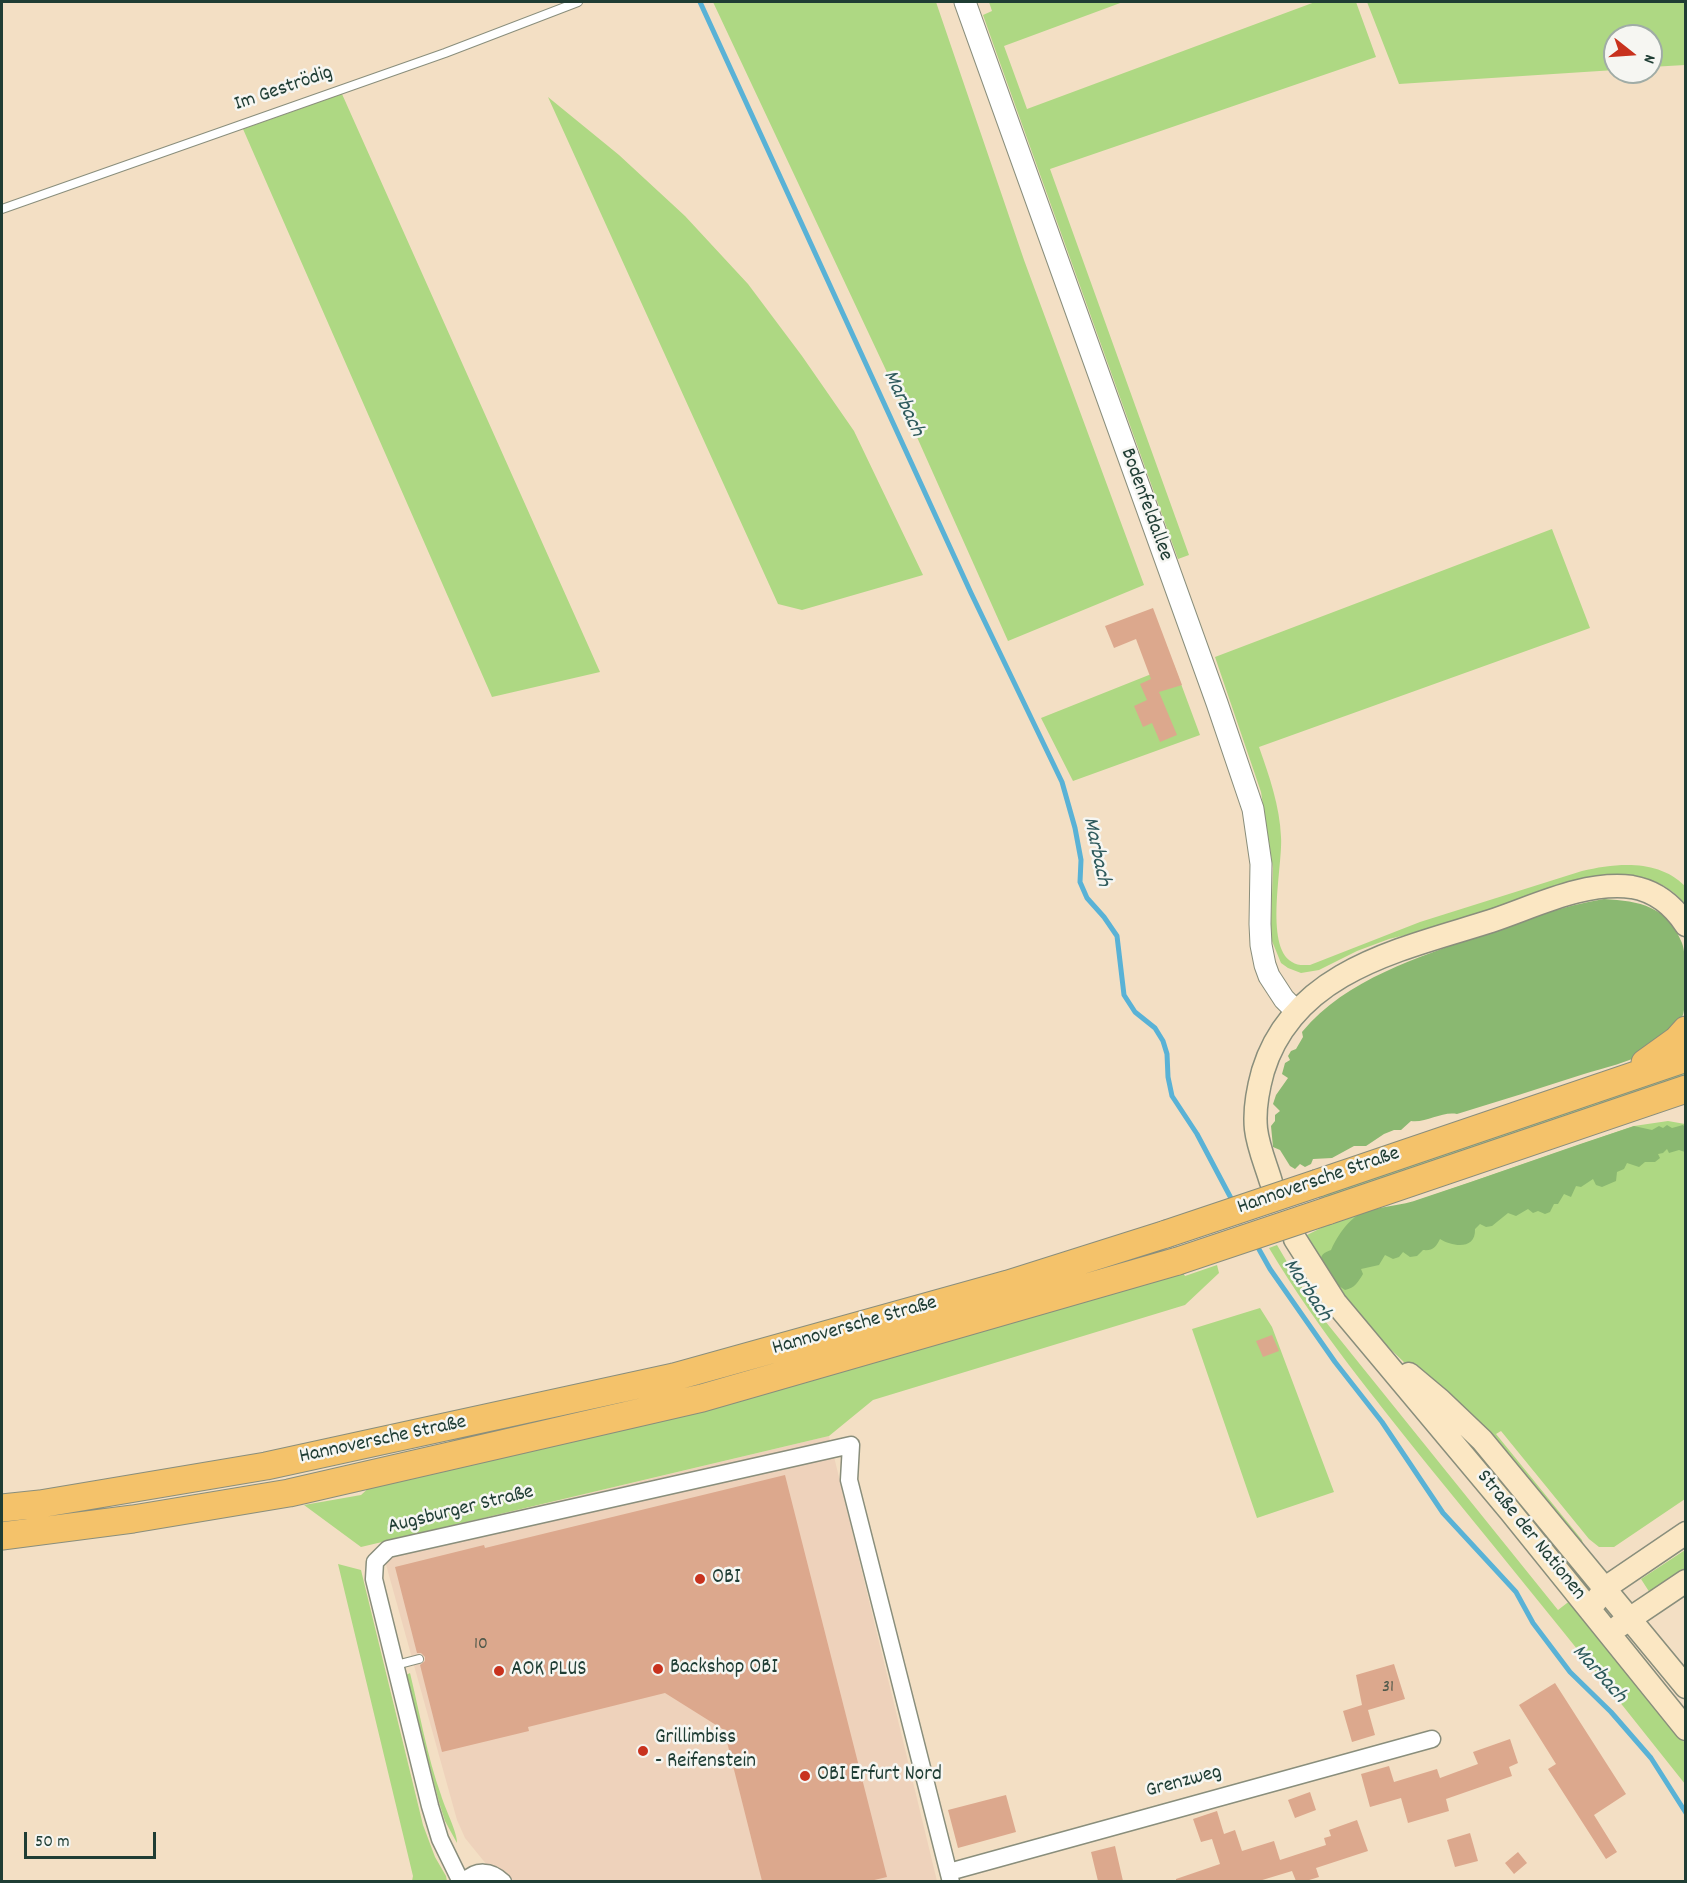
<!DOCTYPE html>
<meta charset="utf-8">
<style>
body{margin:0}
#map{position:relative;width:1687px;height:1883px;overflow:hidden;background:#f3dfc4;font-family:Dekko,sans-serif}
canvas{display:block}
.frame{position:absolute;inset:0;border:3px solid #1f3d34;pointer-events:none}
.north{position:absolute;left:1603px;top:24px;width:60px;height:60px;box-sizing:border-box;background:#f6f6f2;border:2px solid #a0aca6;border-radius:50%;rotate:107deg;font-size:16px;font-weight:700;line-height:24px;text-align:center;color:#1f3d34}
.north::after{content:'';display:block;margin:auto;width:21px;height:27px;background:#c8321e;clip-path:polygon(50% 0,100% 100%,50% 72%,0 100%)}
.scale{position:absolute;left:24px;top:1832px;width:132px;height:27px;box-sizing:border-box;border:3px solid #1f3d34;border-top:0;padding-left:8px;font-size:18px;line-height:21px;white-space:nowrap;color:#1f3d34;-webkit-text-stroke:4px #f6f6f2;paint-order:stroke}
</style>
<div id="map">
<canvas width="1687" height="1883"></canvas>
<div class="frame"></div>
<div class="north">N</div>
<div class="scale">50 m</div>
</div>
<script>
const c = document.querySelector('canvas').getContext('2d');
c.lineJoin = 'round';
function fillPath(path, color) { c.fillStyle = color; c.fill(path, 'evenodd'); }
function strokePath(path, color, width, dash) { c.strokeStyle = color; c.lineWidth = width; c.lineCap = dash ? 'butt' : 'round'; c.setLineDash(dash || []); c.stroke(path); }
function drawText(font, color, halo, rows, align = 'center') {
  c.font = font + ' Dekko,sans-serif'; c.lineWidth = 5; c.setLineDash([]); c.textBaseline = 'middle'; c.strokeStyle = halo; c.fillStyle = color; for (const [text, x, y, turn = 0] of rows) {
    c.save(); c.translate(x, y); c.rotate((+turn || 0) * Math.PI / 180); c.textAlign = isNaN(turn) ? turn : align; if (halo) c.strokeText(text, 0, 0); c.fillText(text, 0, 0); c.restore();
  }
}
const built = new Path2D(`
 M829 1436 937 1881H500L465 1838 457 1820 380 1543Z`);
const green = new Path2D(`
 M713 2H936L1024 260 1144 585 1008 641 908 417Z
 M989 2H1123L1004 46 1027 109 1315 2H1356L1376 57 1050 169 1189 555 1178 559 995 49 983 15 992 11Z
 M1367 2H1685V65L1651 67V36H1615V70L1399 84Z
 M342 94 600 672 492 697 243 129Z
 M548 97 619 155 685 216 748 284 802 356 854 431 923 575 802 610 778 604Z
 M1552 529 1590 628 1259 747C1269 775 1280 807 1281 837 1283 865 1264 946 1292 962 1297 966 1304 965 1310 965L1420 922 1582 871C1617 863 1658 859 1685 886V904C1662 876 1631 873 1597 878L1435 928 1389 939 1357 951 1319 970 1301 973 1288 968 1281 963 1272 941 1271 925 1273 868 1261 792 1215 657Z
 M1174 665 1200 735 1073 781 1041 718Z
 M1685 1068V1077L1324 1201 1321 1193Z
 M1668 1121 1685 1124V1499L1614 1547H1599L1589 1539 1501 1431 1496 1434 1582 1540 1585 1553 1409 1367 1380 1339 1342 1296 1305 1236 1331 1223 1352 1215 1407 1204 1634 1126Z
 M1277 1245 1313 1306 1558 1610 1571 1600 1685 1743V1784C1603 1680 1519 1577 1435 1474 1376 1400 1318 1330 1269 1248Z
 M1217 1265 1219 1273 1185 1305 873 1400 829 1436 361 1547 304 1505 361 1495 371 1486 1182 1271 1185 1276Z
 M1260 1308 1272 1327 1334 1492 1257 1518 1192 1329Z
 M1685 1550V1569L1650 1593 1641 1579Z
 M338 1564 361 1570 423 1825 435 1857 446 1876 447 1881H412L413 1876Z
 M410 1673C420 1714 427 1756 441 1795 444 1806 458 1834 457 1843L445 1821 439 1802 406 1675Z`);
const forest = new Path2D(`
 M1604 899C1640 901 1667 906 1682 943 1687 956 1687 1002 1683 1015 1679 1023 1656 1047 1648 1051 1631 1062 1603 1068 1584 1074 1541 1088 1499 1101 1457 1114 1442 1111 1427 1123 1411 1121L1401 1130H1394L1384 1134 1366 1146H1354L1332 1158 1313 1159 1311 1164 1305 1167 1300 1164 1295 1169 1290 1166 1280 1150 1273 1147 1271 1126 1275 1121V1115L1280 1111 1273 1104 1276 1095 1288 1078 1282 1074 1285 1063 1290 1060 1288 1056 1291 1051 1296 1049 1303 1037 1302 1032C1347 978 1418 958 1481 935 1521 921 1562 906 1604 899Z
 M1667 1125 1672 1128 1683 1125 1685 1127V1152L1679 1150 1669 1153 1667 1149 1663 1153 1658 1154 1660 1158 1655 1162H1645L1639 1167 1627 1163 1624 1169 1617 1172 1616 1181 1602 1187 1596 1185 1593 1179 1581 1187 1576 1186 1571 1197 1564 1194 1558 1204H1554L1550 1212 1545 1214 1538 1211 1533 1213 1528 1209 1516 1216 1508 1213 1492 1226 1486 1227 1480 1224 1475 1229C1476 1250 1453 1247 1440 1239 1436 1247 1433 1251 1423 1250L1417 1256 1410 1257 1403 1252 1399 1257 1393 1259 1385 1255 1379 1265 1361 1269 1363 1274C1358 1282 1355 1288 1345 1290L1339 1286 1335 1287 1328 1275V1269L1321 1263C1320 1254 1324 1253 1331 1250 1336 1238 1345 1225 1355 1217 1372 1206 1398 1207 1417 1200 1490 1176 1561 1150 1634 1126L1652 1130 1659 1126 1663 1128Z`);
const stream = new Path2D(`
 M700 2 971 593 1062 782 1075 828 1081 860 1080 882 1087 898 1104 917 1117 936 1124 995 1135 1012 1155 1028 1163 1041 1167 1054 1168 1077 1172 1096 1197 1134 1233 1202
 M1256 1244 1270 1269 1335 1362 1382 1422 1443 1513 1516 1592 1533 1623 1570 1672 1611 1712 1651 1758 1686 1813`);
const building = new Path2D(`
 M1153 608 1182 685 1159 692 1177 735 1160 742 1152 723 1143 727 1134 706 1147 700 1140 684 1151 679 1136 639 1114 648 1105 626Z
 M1272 1335 1279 1351 1263 1357 1256 1341Z
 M785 1475 887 1877 870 1881H762L724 1730 665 1693 528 1727 529 1731 442 1752 420 1665 425 1661V1657L421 1653H417L395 1567 484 1545 485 1548Z
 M1394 1664 1405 1699 1368 1710 1375 1735 1352 1742 1343 1711 1362 1705 1356 1675Z
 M1555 1683 1626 1794 1594 1815 1617 1852 1606 1859 1548 1769 1556 1764 1519 1705Z
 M1510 1739 1518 1763 1509 1767 1512 1776 1446 1799 1449 1811 1408 1823 1401 1798 1370 1807 1361 1774 1389 1766 1394 1782 1437 1769 1440 1778 1478 1764 1473 1752Z
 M1310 1792 1316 1810 1295 1818 1288 1800Z
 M1006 1795 1016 1832 958 1848 948 1810Z
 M1217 1811 1224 1834 1235 1830 1242 1851 1274 1841 1280 1860 1326 1845 1324 1838 1331 1836 1329 1830 1357 1820 1368 1851 1316 1868 1319 1877 1306 1881H1296L1292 1871 1259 1881H1176V1879L1220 1864 1212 1839 1201 1842 1193 1819Z
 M1470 1833 1478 1861 1455 1867 1447 1840Z
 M1115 1846 1123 1881H1098L1091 1852Z
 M1518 1852 1527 1863 1514 1874 1505 1863Z`);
const service = new Path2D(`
 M2 209 445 53 578 2
 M396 1665 419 1659`);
const minor = new Path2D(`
 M949 1872 1432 1739
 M461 1882 440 1839 430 1806 374 1579 375 1562 388 1549 851 1445 849 1480 951 1882
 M464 1882C476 1869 491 1870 503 1882`);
const tertiary = new Path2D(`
 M965 2 1217 703 1253 809 1261 864 1260 924 1261 945 1265 965 1269 976 1284 999 1296 1011`);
const secondary = new Path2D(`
 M1271 1182C1266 1165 1258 1147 1256 1129 1254 1110 1258 1089 1263 1071 1294 970 1403 949 1491 921 1536 906 1584 881 1632 887 1655 891 1673 905 1686 925
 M1295 1239 1335 1302 1510 1511 1686 1729
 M1409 1374 1440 1400 1482 1440 1686 1687
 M1596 1601 1605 1588 1686 1533
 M1619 1626 1686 1581`);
const trunk = new Path2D(`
 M1645 1063 1677 1040 1686 1030
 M1318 1183 1686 1058
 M1327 1211 1686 1089
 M2 1508 40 1504 266 1466 674 1377 1008 1284 1166 1234
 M2 1536 133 1519 289 1493 702 1398 1178 1261`);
const trunkBridge = new Path2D(`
 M1166 1234 1318 1183
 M1178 1261 1327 1211`);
const markers = [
 [700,1579,6,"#c8321e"],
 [658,1669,6,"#c8321e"],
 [499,1671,6,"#c8321e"],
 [643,1751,6,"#c8321e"],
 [805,1776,6,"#c8321e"]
];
const numberNames = [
 ["10",481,1646],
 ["31",1388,1689]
];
const streetNames = [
 ["Im Geströdig",284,90,-19],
 ["Bodenfeldallee",1145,505,70],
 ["Hannoversche Straße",1319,1182,-19],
 ["Hannoversche Straße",855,1327,-16],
 ["Hannoversche Straße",383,1441,-12],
 ["Augsburger Straße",461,1511,-14],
 ["Straße der Nationen",1530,1536,51],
 ["Grenzweg",1184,1783,-15]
];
const poiNames = [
 ["OBI",712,1579],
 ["Backshop OBI",670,1669],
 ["AOK PLUS",511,1671],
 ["Grillimbiss",655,1739],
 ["- Reifenstein",655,1763],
 ["OBI Erfurt Nord",817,1776]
];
const waterNames = [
 ["Marbach",902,404,65],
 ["Marbach",1095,852,78],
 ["Marbach",1306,1291,56],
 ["Marbach",1598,1675,48]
];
fillPath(built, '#eed2bb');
fillPath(green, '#aed883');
fillPath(forest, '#8ab871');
strokePath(stream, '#59b2d6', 5);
fillPath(building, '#dca88d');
strokePath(service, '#898e7c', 10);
strokePath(minor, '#898e7c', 19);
strokePath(tertiary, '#898e7c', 23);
strokePath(secondary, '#898e7c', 25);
strokePath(trunk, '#898e7c', 29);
strokePath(service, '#fff', 8);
strokePath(minor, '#fff', 16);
strokePath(tertiary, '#fff', 21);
strokePath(secondary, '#fbe7c3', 22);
strokePath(trunk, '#f4c26a', 27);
strokePath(trunkBridge, '#898e7c', 29, []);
strokePath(trunkBridge, '#f4c26a', 27);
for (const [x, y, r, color] of markers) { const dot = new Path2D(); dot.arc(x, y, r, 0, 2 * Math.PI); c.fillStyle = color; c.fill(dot); strokePath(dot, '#f6f6f2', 2); }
drawText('18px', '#4e584a', null, numberNames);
drawText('21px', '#1f3d34', '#f6f6f2', streetNames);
drawText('21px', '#1f3d34', '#f6f6f2', poiNames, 'left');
drawText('italic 22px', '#2e5a5c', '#f6f6f2', waterNames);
</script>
